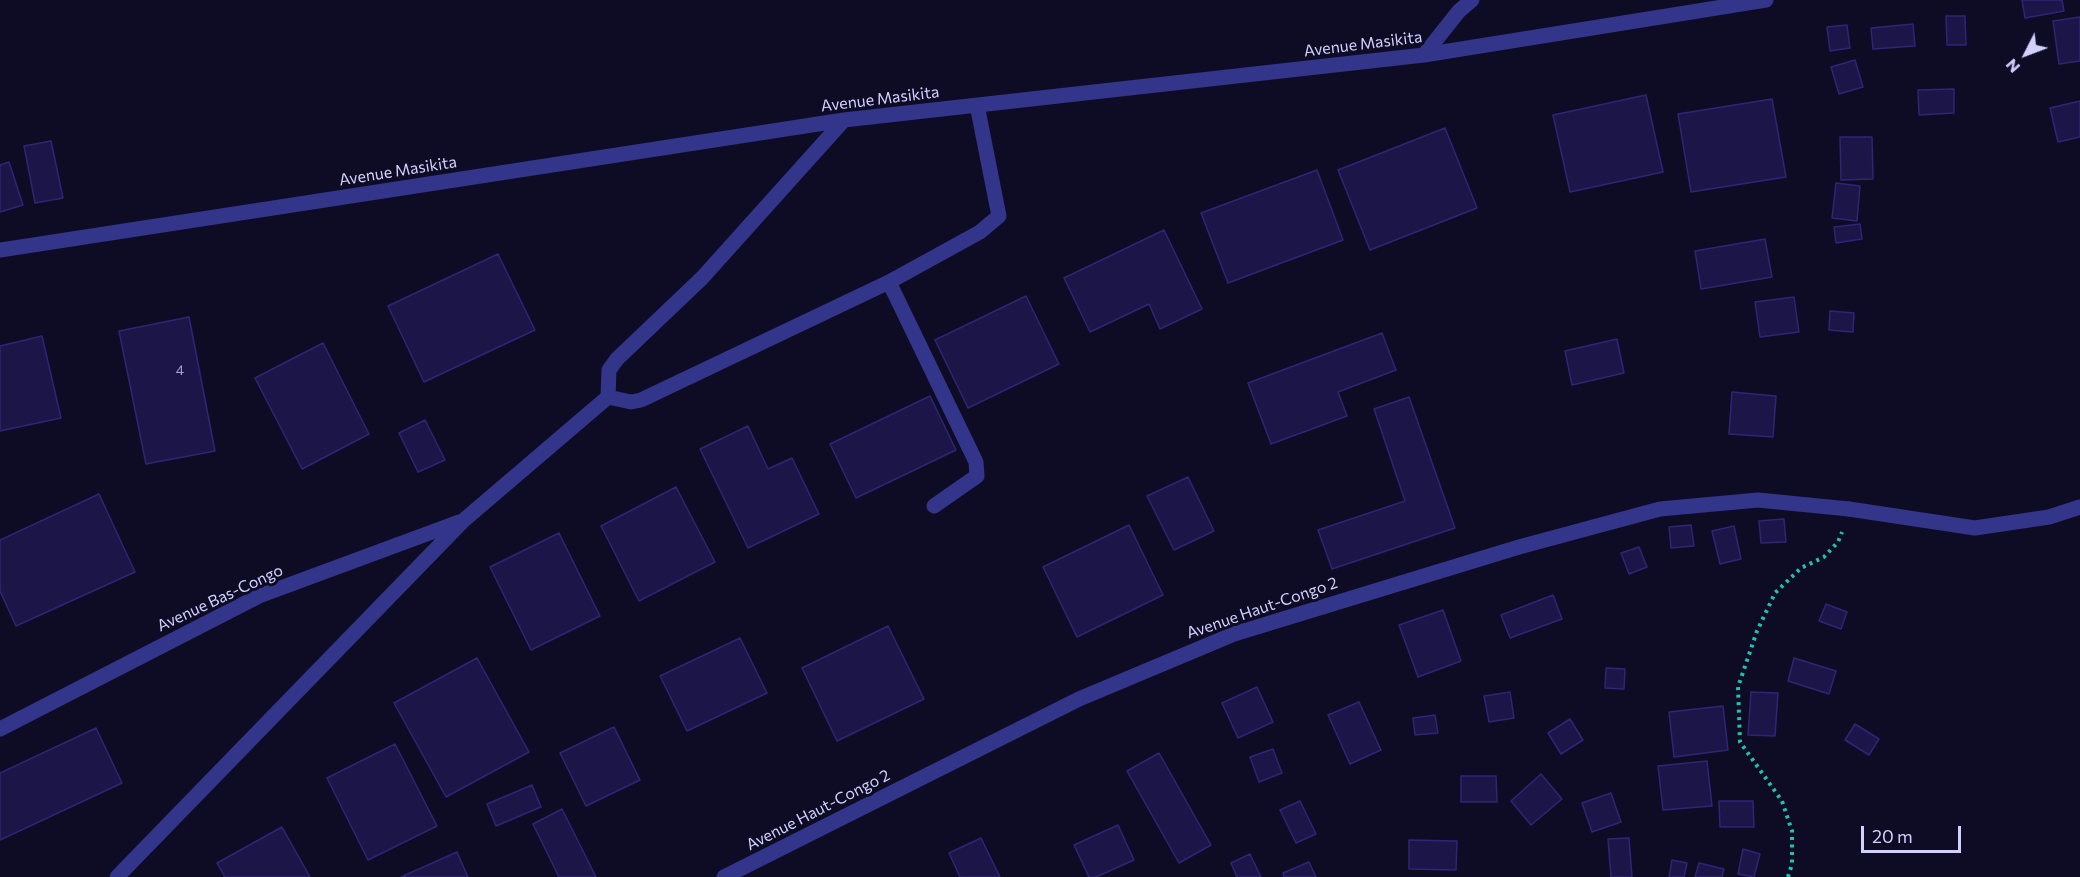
<!DOCTYPE html>
<style>
body{margin:0}
#map{position:relative;width:2080px;height:877px;overflow:hidden;background:#0e0c25;font-family:Commissioner,sans-serif}
canvas{display:block}
.north{position:absolute;left:1996px;top:24px;width:60px;height:60px;-webkit-text-stroke:4px #0e0c25;paint-order:stroke;rotate:228deg;font-size:16px;font-weight:700;line-height:24px;text-align:center;color:#d2d0ff}
.north::after{content:'';display:block;margin:auto;width:21px;height:27px;background:#d2d0ff;clip-path:polygon(50% 0,100% 100%,50% 72%,0 100%)}
.scale{position:absolute;left:1861px;top:826px;width:100px;height:27px;box-sizing:border-box;border:3px solid #d2d0ff;border-top:0;padding-left:8px;font-size:18px;line-height:21px;white-space:nowrap;color:#d2d0ff;-webkit-text-stroke:4px #0e0c25;paint-order:stroke}
</style>
<div id="map">
<canvas width="2080" height="877"></canvas>
<div class="north">N</div>
<div class="scale">20 m</div>
</div>
<script>
const c = document.querySelector('canvas').getContext('2d');
c.lineJoin = 'round';
function fillPath(path, color) { c.fillStyle = color; c.fill(path, 'evenodd'); }
function strokePath(path, color, width, dash) { c.strokeStyle = color; c.lineWidth = width; c.lineCap = dash ? 'butt' : 'round'; c.setLineDash(dash || []); c.stroke(path); }
function drawText(font, color, halo, rows, align = 'center') {
  c.font = font + ' Commissioner,sans-serif'; c.lineWidth = 6; c.setLineDash([]); c.textBaseline = 'middle'; c.strokeStyle = halo; c.fillStyle = color; for (const [text, x, y, turn = 0] of rows) {
    c.save(); c.translate(x, y); c.rotate((+turn || 0) * Math.PI / 180); c.textAlign = isNaN(turn) ? turn : align; if (halo) c.strokeText(text, 0, 0); c.fillText(text, 0, 0); c.restore();
  }
}
const building = new Path2D(`
 M2022 0H2062L2064 11 2025 18Z
 M1946 16H1965L1966 45H1947Z
 M2080 17V61L2059 64 2053 21Z
 M1913 24 1915 46 1873 49 1871 28Z
 M1847 25 1850 48 1830 51 1827 27Z
 M1855 60 1863 87 1839 94 1831 67Z
 M1954 89V113L1919 115 1918 90Z
 M1646 95 1663 172 1570 192 1553 115Z
 M1772 99 1786 177 1691 192 1678 114Z
 M2080 101V137L2058 142 2050 108Z
 M1445 128 1477 208 1370 250 1338 170Z
 M1840 137H1872L1873 179 1841 180Z
 M51 141 63 198 35 203 24 146Z
 M9 162 23 205 0 212V165Z
 M1317 170 1343 240 1228 283 1201 213Z
 M1836 183 1860 186 1857 221 1832 218Z
 M1860 224 1862 239 1836 243 1834 227Z
 M1164 230 1202 309 1160 329 1149 304 1090 332 1064 278Z
 M1765 239 1772 277 1701 289 1695 251Z
 M498 254 535 330 424 382 388 306Z
 M1026 296 1059 364 968 408 935 340Z
 M1794 297 1799 332 1760 337 1755 302Z
 M1830 311 1854 313 1853 332 1829 330Z
 M189 317 215 451 146 464 119 331Z
 M1382 333 1396 370 1338 392 1347 416 1271 444 1248 383Z
 M42 336 61 418 0 431V346Z
 M1617 339 1624 373 1572 385 1565 351Z
 M323 343 369 434 302 469 255 378Z
 M1732 392 1776 396 1773 437 1729 434Z
 M930 396 956 450 856 498 830 444Z
 M1409 397 1455 528 1332 569 1318 530 1405 501 1374 409Z
 M425 420 445 460 418 472 399 433Z
 M748 426 768 469 792 458 819 514 748 548 700 449Z
 M1188 477 1214 531 1174 550 1147 496Z
 M676 487 715 562 639 601 601 526Z
 M99 494 135 572 16 626 0 591V540Z
 M1784 519 1786 542 1761 543 1759 521Z
 M1129 525 1163 595 1077 637 1043 567Z
 M1691 525 1694 546 1671 548 1669 527Z
 M1734 526 1741 559 1720 564 1712 531Z
 M559 533 600 616 531 650 490 567Z
 M1639 547 1647 567 1629 574 1621 553Z
 M1553 595 1562 619 1510 638 1501 615Z
 M1826 604 1847 612 1841 629 1819 621Z
 M1443 610 1461 661 1418 677 1399 625Z
 M888 626 924 699 837 741 802 668Z
 M740 638 767 693 687 731 660 676Z
 M477 658 529 752 446 797 394 703Z
 M1794 658 1836 671 1829 694 1788 681Z
 M1606 668 1625 669 1624 689 1605 688Z
 M1257 687 1273 722 1238 738 1222 703Z
 M1510 692 1514 718 1489 722 1484 696Z
 M1751 692 1778 693 1775 736 1748 735Z
 M1359 702 1381 750 1350 764 1328 715Z
 M1723 706 1728 750 1674 757 1669 712Z
 M1435 715 1438 733 1415 735 1413 718Z
 M1570 719 1583 740 1561 754 1548 733Z
 M1855 724 1879 739 1869 755 1845 740Z
 M614 727 640 780 586 806 560 753Z
 M96 728 122 783 0 840V773Z
 M395 744 437 826 368 860 327 778Z
 M1273 749 1282 773 1259 782 1250 757Z
 M1159 753 1211 845 1179 863 1127 771Z
 M1707 761 1712 806 1663 810 1658 766Z
 M1541 774 1562 799 1531 825 1511 801Z
 M1461 776H1496L1497 802H1461Z
 M532 785 541 807 496 826 487 804Z
 M1611 793 1621 822 1592 832 1582 803Z
 M1300 801 1316 834 1296 843 1280 810Z
 M1719 801H1753L1754 827H1720Z
 M562 809 596 877H559L533 824Z
 M1118 825 1134 860 1096 877H1089L1074 845Z
 M282 827 310 877H225L217 863Z
 M981 838 1000 877H960L949 853Z
 M1629 838 1632 877H1611L1608 839Z
 M1409 840 1457 841 1456 870 1409 869Z
 M1743 849 1760 854 1754 877 1738 874Z
 M457 852 468 877H401Z
 M1250 854 1261 877H1237L1231 863Z
 M1672 860 1687 863 1684 877H1669Z
 M1309 862 1316 877H1284L1283 873Z
 M1699 863 1724 869 1722 877H1695Z`);
const path = new Path2D(`
 M1788 877 1792 864V831L1782 801 1740 742 1738 687 1757 631 1775 593 1801 568 1824 557 1838 542 1842 532`);
const service = new Path2D(`
 M889 282 976 462 977 476 934 506`);
const pedestrian = new Path2D(`
 M1849 509 1975 528 2049 517 2080 507`);
const minor = new Path2D(`
 M1424 55 1459 11 1472 0
 M0 250 844 120 1424 55 1766 0
 M608 397 631 402 641 400 889 282 980 232 999 216 977 105
 M0 729 259 596 459 522
 M117 877 464 520 608 397 609 370 617 359 702 278 844 120
 M724 877 1079 699 1234 634 1519 547 1660 509 1758 500 1849 509`);
const numberNames = [
 ["4",180,370]
];
const streetNames = [
 ["Avenue Masikita",1363,44,-7],
 ["Avenue Masikita",880,99,-7],
 ["Avenue Masikita",398,171,-9],
 ["Avenue Bas-Congo",220,598,-25],
 ["Avenue Haut-Congo 2",1262,608,-19],
 ["Avenue Haut-Congo 2",818,810,-27]
];
fillPath(building, '#1c1648');
strokePath(building, '#2f2576', 1.5);
strokePath(path, '#21c1ac', 4, [3, 4.5]);
strokePath(service, '#323589', 15);
strokePath(pedestrian, '#323589', 15);
strokePath(minor, '#323589', 15);
drawText('14px', '#a4a2d1', null, numberNames);
drawText('16px', '#d2d0ff', '#0e0c25', streetNames);
</script>
